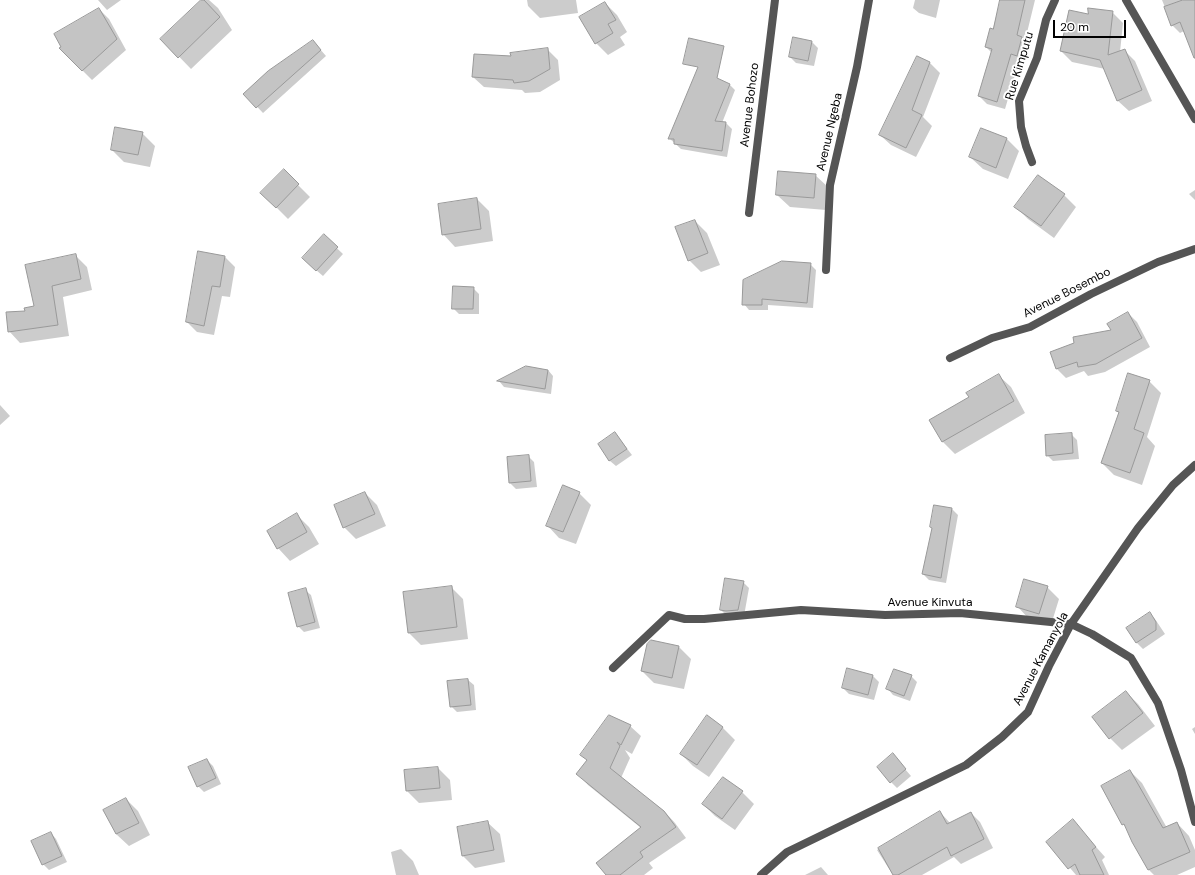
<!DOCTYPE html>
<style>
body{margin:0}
#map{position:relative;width:1195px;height:875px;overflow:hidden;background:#fff;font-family:"DM Sans",sans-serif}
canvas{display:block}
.scale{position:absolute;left:1053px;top:20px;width:73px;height:18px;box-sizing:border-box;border:2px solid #000;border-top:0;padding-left:5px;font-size:12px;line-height:14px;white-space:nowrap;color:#000;-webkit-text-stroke:3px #fff;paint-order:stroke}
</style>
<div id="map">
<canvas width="1195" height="875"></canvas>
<div class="scale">20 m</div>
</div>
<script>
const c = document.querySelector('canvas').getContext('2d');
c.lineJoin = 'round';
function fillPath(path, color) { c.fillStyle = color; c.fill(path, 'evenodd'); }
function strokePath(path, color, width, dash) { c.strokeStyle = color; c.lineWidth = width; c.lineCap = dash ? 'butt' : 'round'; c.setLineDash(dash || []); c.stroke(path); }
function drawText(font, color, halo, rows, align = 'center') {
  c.font = font + ' "DM Sans",sans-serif'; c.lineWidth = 4; c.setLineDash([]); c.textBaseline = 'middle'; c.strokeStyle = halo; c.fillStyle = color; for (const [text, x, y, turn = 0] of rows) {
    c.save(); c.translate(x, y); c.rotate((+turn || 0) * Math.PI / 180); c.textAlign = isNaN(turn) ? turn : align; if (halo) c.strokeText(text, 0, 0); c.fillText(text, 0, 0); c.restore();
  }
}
const shadow = new Path2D(`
 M98 0H121L107 10Z
 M202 0H209L218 8 232 30 191 69 162 39Z
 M527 0H576L578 13 540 18 528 6Z
 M915 0H940L936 18 919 13 913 8Z
 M1002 0H1035L1025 41 1030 46 1025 63 1019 62 1005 109 987 104 979 96 992 53 986 47 994 30Z
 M1162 0H1195V59L1184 31 1180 33 1172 25Z
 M605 3 617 15 627 32 620 37 625 45 608 55 596 43Z
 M99 9 109 19 126 50 92 80 60 48Z
 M1112 12 1123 23 1120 52 1124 50 1135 61 1152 101 1129 111 1118 101 1105 69 1072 62 1061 51 1089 15Z
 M794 38 812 42 818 48 814 66 796 63 790 57Z
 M313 41 326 56 263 113 245 94Z
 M547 49 558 60 560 80 540 92 525 93 522 90 484 87 473 77 512 58Z
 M918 57 930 63 940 73 923 117 932 126 916 157 891 145 880 135Z
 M729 84 735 90 722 123H726L732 129 727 157 681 149 669 138Z
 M982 129 1007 139 1019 151 1008 179 983 169 970 157Z
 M142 133 155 146 150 167 124 162 112 150Z
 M284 171 310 197 288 219 262 193Z
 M815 175 828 187 826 210 790 207 777 195Z
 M1195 190V200L1189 194Z
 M1064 195 1076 207 1054 238 1028 219 1016 207Z
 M477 199 489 211 493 241 455 247 443 234Z
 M695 221 707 233 720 265 701 272 689 260Z
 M324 236 343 254 323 276 309 264Z
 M199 253 225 257 235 267 230 297 222 296 214 335 197 332 187 322Z
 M75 255 87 267 92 290 63 297 69 336 20 343 9 331 26 312 36 307Z
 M810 264 816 270 813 308 768 305V310H749L744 304Z
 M473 288 479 294V314H459L453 308Z
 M1128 313 1137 322 1150 347 1105 372 1088 376 1084 371 1066 378 1057 369 1051 353 1113 331Z
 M526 367 548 370 553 376 551 394 504 387 499 381Z
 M998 375 1011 387 1025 413 955 454 943 442 930 421 970 398Z
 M1149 381 1161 393 1147 437 1155 446 1142 485 1114 475 1102 463 1120 413 1117 411Z
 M0 405 10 416 0 425Z
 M615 433 632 455 616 466 610 461 599 444Z
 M1071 434 1077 440 1079 459 1053 461 1047 455Z
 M528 456 534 462 537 487 516 489 510 483Z
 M365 493 377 505 386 526 356 539 344 527Z
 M579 493 591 505 576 544 559 538 547 525Z
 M935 506 952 509 958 515 946 583 929 580 923 574 933 529Z
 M296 514 309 527 319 544 290 561 278 548 268 531Z
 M743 582 749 588 744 616H727L721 610Z
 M451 587 463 599 468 639 421 645 409 633Z
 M1047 587 1059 599 1051 625 1029 619 1017 606Z
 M305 590 311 595 320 628 304 632 298 626Z
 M1149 613 1155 619 1165 634 1143 649 1137 643 1127 628Z
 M679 647 691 659 684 689 654 683 642 671Z
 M848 669 873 676 879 682 874 700 849 694 843 688Z
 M911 676 917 682 910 701 893 695 888 689Z
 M468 680 474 685 476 710 457 712 451 706 448 681Z
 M1126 692 1138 704 1155 726 1122 750 1110 738Z
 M707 717 723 728 735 740 709 777 693 766 681 754Z
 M630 726 641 736 632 754 625 750 630 758 621 778 664 811 675 823 686 838 649 863 653 868 644 875H607L641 828 588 785 578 774 588 761 581 755Z
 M1195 727V734L1192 729Z
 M207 760 213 766 221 784 204 792 198 786Z
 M898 761 911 776 897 788 891 782Z
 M438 768 450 780 452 800 419 803 407 791Z
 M1130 771 1142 783 1167 828 1177 823 1189 836 1195 850V867L1177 875H1154L1149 870 1127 828 1123 824 1102 787Z
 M742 792 754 804 735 830 715 816 703 804Z
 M126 799 138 811 150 835 129 846 116 834 104 810Z
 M940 812 950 823 971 813 980 822 993 848 961 864 954 857 922 875H893L877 850Z
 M1073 821 1105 857 1102 860 1109 875H1076L1048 842Z
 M487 822 500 834 505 862 475 868 463 856Z
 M51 833 56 839 67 862 49 870 43 864Z
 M401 849 413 861 419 875H396L391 852Z
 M821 867 828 875H805Z`);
const building = new Path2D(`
 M201 0H204L220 17 178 58 160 39Z
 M1000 0H1025L1017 35 1022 37 1017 56 1011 54 997 102 978 96 992 49 985 47 990 28 993 29Z
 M1183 0H1195V58H1194L1180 22 1171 26 1164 7Z
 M605 2 616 20 608 24 613 33 595 44 579 17Z
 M99 8 117 39 82 71 59 48 61 47 54 34Z
 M1088 8 1113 11 1108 55 1125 49 1142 90 1117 101 1100 60 1060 51 1069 10 1088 14Z
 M793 37 812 41 808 61 789 57Z
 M689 38 724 46 717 78 730 84 715 121 726 122 722 151 674 144V139H668L698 67 683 64Z
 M313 40 321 50 256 108 243 94 268 71Z
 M548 48 550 69 529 81 514 83 513 80 472 77 474 54 511 56 510 53Z
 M917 56 930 62 912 110 922 115 906 148 879 135Z
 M115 127 143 132 138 155 111 150Z
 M981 128 1007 138 996 168 969 157Z
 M284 169 299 184 276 208 260 193Z
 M778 171 816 174 814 198 776 195Z
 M1038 175 1065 194 1041 226 1014 207Z
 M477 198 481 229 442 235 438 204Z
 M695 220 708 253 688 261 675 227Z
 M324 234 338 247 316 271 302 258Z
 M198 251 225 256 220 287 212 286 204 326 186 322Z
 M76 254 81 279 52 286 58 325 8 332 6 312 25 311 24 308 34 306 25 265Z
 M782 261 811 263 807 303 762 299V305H742L743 280Z
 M453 286 474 287 473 309H452Z
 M1128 312 1142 338 1096 364 1078 367 1077 362 1056 369 1050 352 1074 343 1073 337 1111 330 1107 324Z
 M526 366 548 370 545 389 497 381Z
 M1128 373 1150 380 1134 429 1144 433 1130 473 1101 463 1119 412 1116 411Z
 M999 374 1014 401 942 442 929 420 969 397 966 393Z
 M615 432 627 449 609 461 598 444Z
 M1072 433 1073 453 1046 456 1045 435Z
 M529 455 531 481 509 483 507 457Z
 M563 485 580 492 563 532 546 526Z
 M365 492 375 514 343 528 334 505Z
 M934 505 952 508 941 578 922 574 932 528 930 527Z
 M297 513 307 532 277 549 267 531Z
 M725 578 744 581 738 610 726 611 720 610Z
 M1024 579 1048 586 1039 614 1016 607Z
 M452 586 457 627 408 633 403 592Z
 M306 588 315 622 297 627 288 593Z
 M1150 612 1156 622V630L1136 643 1126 628Z
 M651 640 679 646 672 678 641 671 647 644Z
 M847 668 873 675 868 695 842 688Z
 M894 669 912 675 904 696 886 689Z
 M468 679 471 705 450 707 447 681Z
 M1126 691 1143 713 1109 739 1092 717Z
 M609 715 631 725 621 745 617 742 620 746 610 768 664 811 676 827 640 852 643 857 620 875H606L596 863 641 827 576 774 587 760 580 755Z
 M707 715 723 727 697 765 680 754Z
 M893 753 906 769 890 783 877 767Z
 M207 759 216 778 197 787 188 767Z
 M438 767 440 788 406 791 404 770Z
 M1130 770 1163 828 1177 822 1190 852 1148 870 1132 842 1124 824 1122 825 1101 786Z
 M723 777 743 791 722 819 702 804Z
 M126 798 139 823 116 834 103 810Z
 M940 811 947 824 971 812 984 839 951 856 947 847 898 875H893L878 848Z
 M1073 819 1096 847 1092 850 1104 875H1080L1075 864 1068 869 1046 842Z
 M488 821 494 850 462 856 457 827Z
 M51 832 62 856 42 865 31 841Z`);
const street = new Path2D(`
 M1126 0 1195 119
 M1032 162 1026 146 1021 127 1019 101 1037 58 1046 20 1055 0
 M749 213 775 0
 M826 270 830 185 857 67 869 0
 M950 358 992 338 1030 327 1091 294 1158 262 1195 249
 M613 668 669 615 685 619H704L801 610 885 615 960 613 1071 624 1092 634 1131 658 1158 703 1181 770 1195 822
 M761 875 787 852 966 765 1002 737 1028 712 1049 666 1071 624 1138 528 1173 485 1195 465`);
const streetNames = [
 ["Rue Kimputu",1020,66,-73],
 ["Avenue Bohozo",750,105,-83],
 ["Avenue Ngeba",830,132,-77],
 ["Avenue Bosembo",1067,293,-27],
 ["Avenue Kinvuta",930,603],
 ["Avenue Kamanyola",1041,659,-62]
];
fillPath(shadow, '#0003');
fillPath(building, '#c4c4c4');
strokePath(building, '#999', 1);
strokePath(street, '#555', 8);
drawText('12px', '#000', '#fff', streetNames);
</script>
